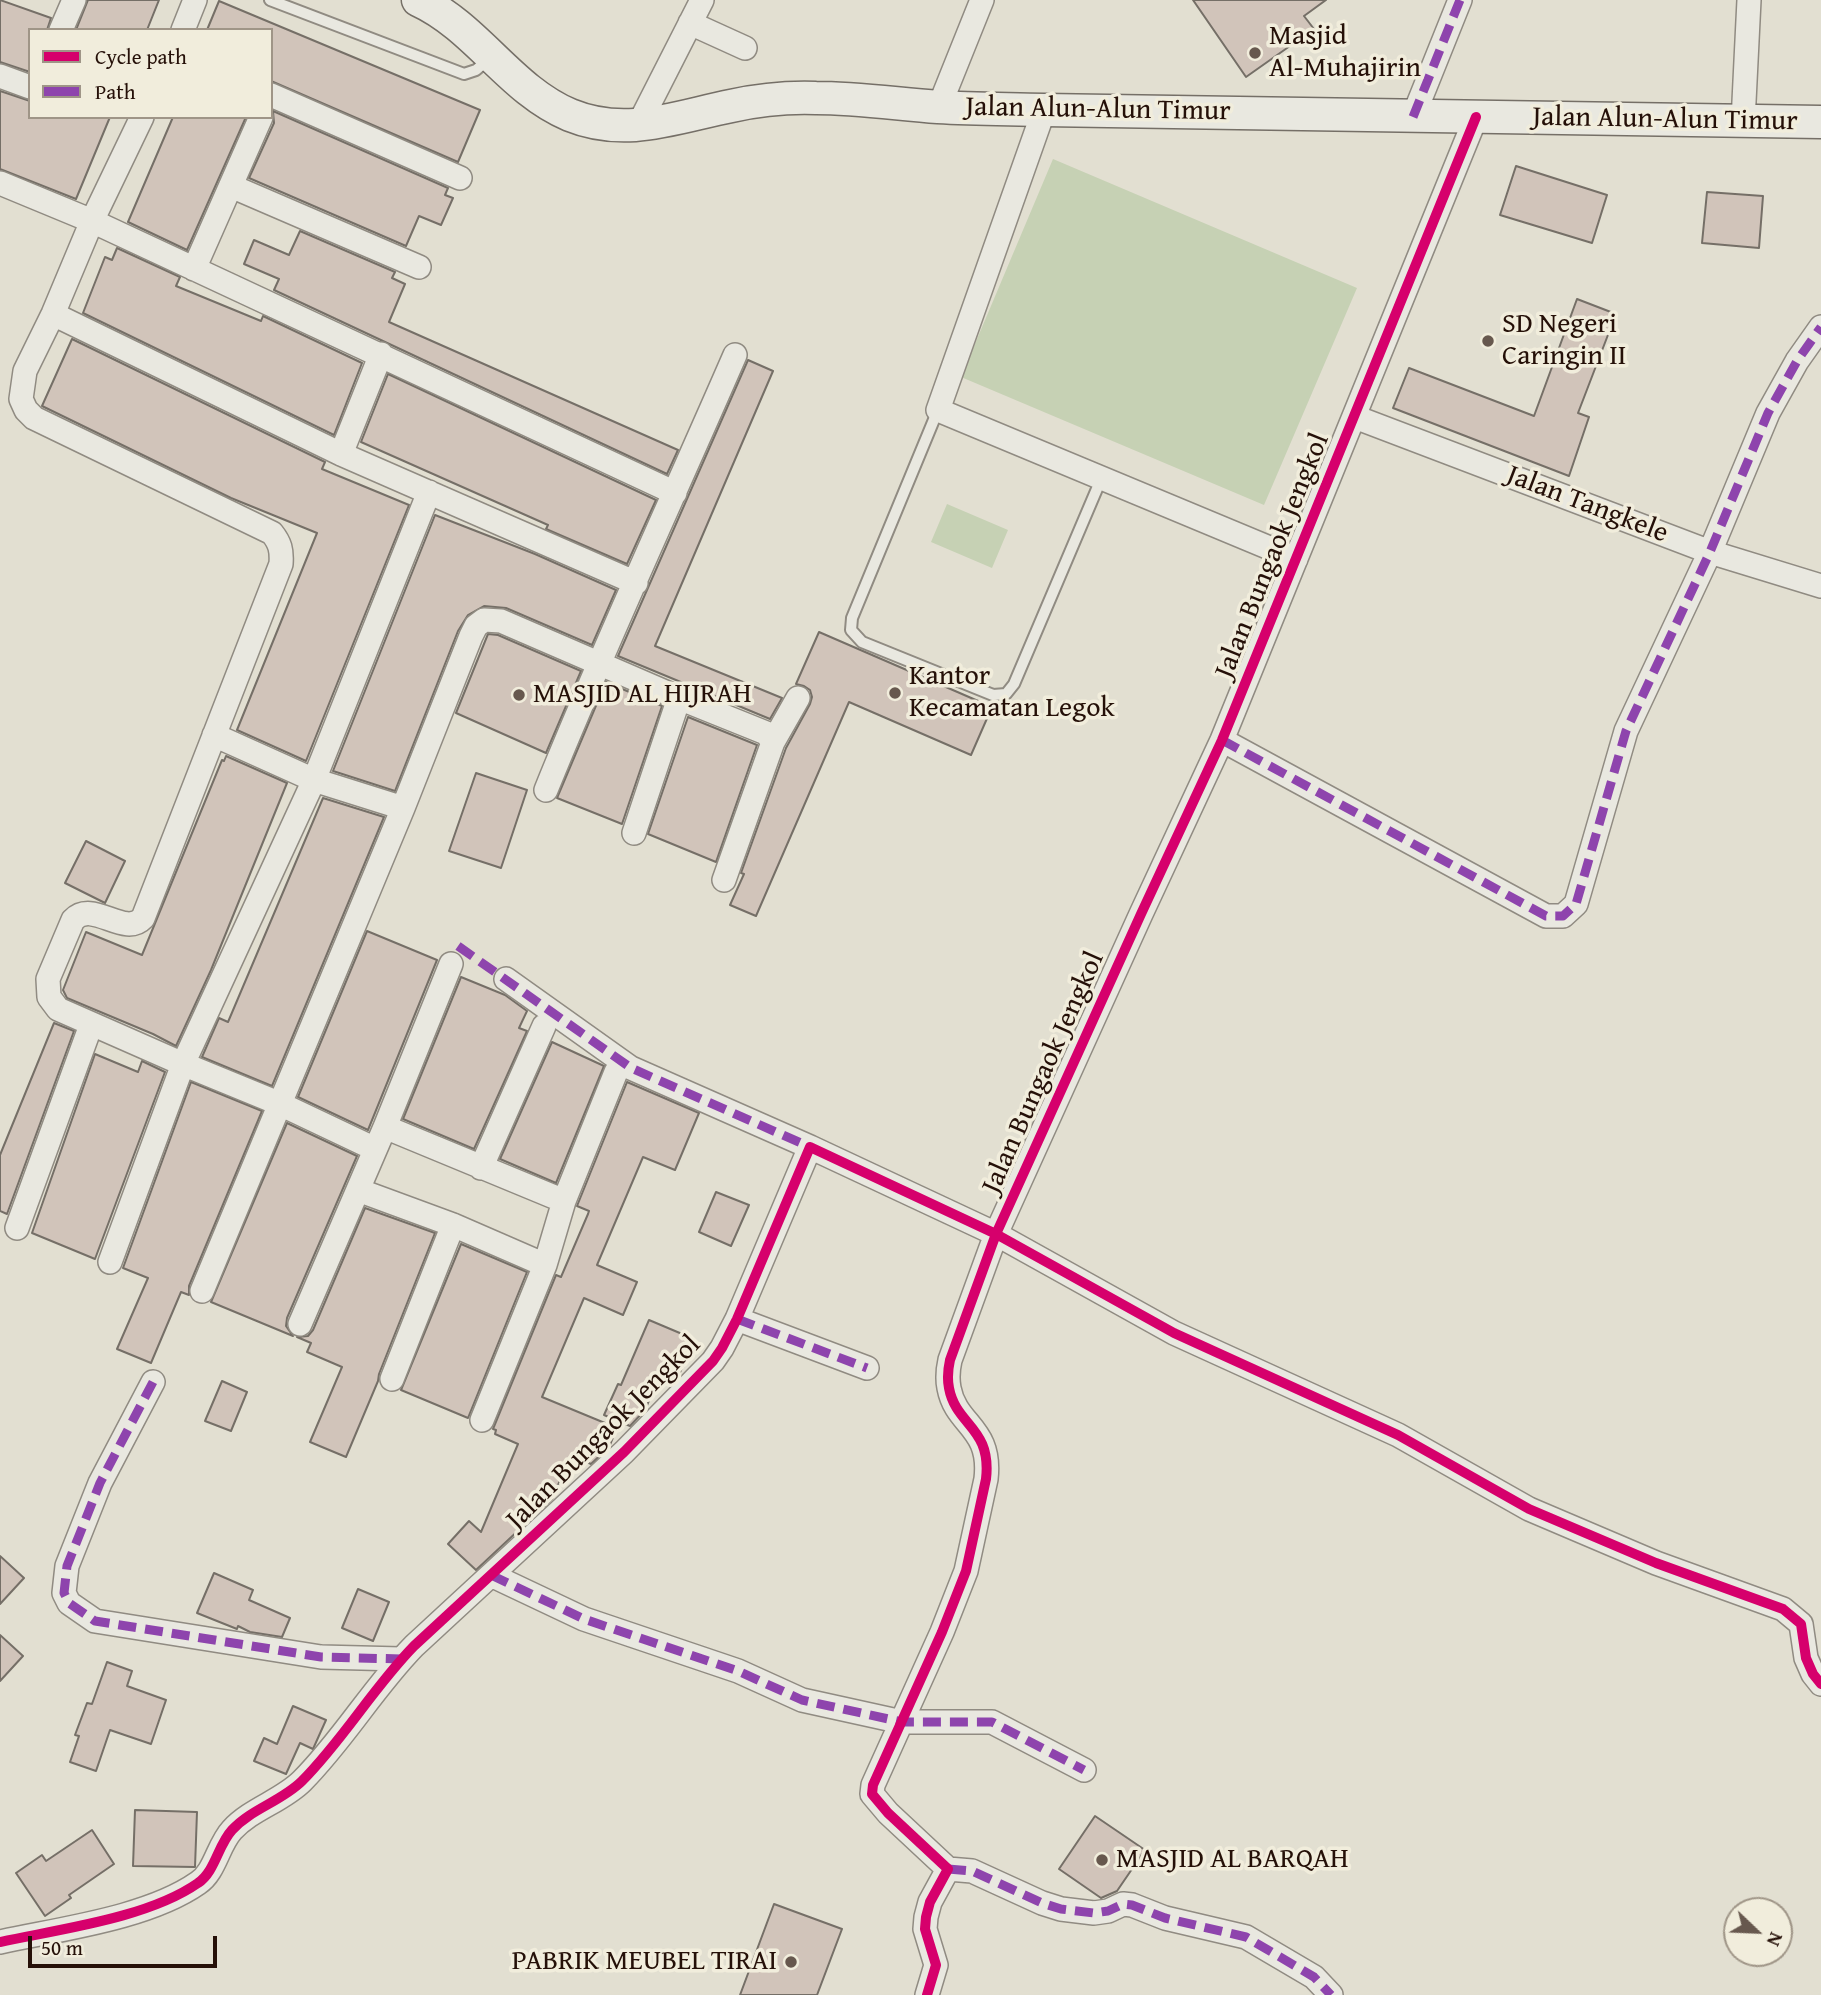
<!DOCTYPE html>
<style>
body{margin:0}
#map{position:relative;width:1821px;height:1995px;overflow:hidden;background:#e2dfd1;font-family:"Gentium Book Plus",serif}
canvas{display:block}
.legend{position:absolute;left:28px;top:28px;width:245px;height:91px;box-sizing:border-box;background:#f1eddc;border:2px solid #9f9587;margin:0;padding:9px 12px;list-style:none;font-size:21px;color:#251008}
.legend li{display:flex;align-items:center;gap:14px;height:35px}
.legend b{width:35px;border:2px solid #9f9587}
.north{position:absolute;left:1723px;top:1897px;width:70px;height:70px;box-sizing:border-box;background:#f1eddc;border:2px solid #9f9587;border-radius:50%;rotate:113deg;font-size:19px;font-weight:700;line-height:28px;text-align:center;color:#251008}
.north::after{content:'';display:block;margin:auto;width:24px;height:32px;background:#67584e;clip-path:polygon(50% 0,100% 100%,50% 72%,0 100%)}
.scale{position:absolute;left:28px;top:1936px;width:189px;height:32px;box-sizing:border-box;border:4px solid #251008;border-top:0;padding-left:9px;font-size:21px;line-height:24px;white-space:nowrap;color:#251008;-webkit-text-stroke:5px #f1eddc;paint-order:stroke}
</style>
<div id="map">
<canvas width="1821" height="1995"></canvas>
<ul class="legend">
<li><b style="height:9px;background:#d6006c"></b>Cycle path</li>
<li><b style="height:9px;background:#8e44ad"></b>Path</li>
</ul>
<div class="north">N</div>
<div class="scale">50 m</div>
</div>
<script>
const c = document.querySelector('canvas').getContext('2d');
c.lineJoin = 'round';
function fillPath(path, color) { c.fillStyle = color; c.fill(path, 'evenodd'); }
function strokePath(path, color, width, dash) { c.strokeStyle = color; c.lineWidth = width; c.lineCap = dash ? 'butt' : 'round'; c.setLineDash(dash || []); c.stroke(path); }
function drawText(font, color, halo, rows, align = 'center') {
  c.font = font + ' "Gentium Book Plus",serif'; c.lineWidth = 7; c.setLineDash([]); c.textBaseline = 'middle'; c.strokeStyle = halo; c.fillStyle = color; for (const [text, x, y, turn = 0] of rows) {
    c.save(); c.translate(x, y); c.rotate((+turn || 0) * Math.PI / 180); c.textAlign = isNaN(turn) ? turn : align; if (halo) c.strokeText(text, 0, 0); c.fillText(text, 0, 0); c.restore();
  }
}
const green = new Path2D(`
 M1053 159 1357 288 1264 505 961 377Z
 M947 504 1008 530 992 568 931 542Z`);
const building = new Path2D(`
 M0 0 51 18 47 30H30V72L0 62Z
 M88 0H159L147 30H76Z
 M1193 0H1326L1304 16 1314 29 1246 77Z
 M219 1 480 110 458 162 271 81V30H207Z
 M0 91 30 101V117H110L76 199 0 169Z
 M273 111 448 188 445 195 453 198 441 225 419 216 406 246 249 178 274 123Z
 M173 117H246L187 250 128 222Z
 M1516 166 1607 195 1592 243 1500 215Z
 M1707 192 1763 196 1759 248 1702 243Z
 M300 231 395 272 392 278 405 284 389 322 678 450 667 474 274 290 279 279 244 264 254 240 289 255Z
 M117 248 180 277 176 286 261 321 263 316 362 363 334 435 83 313 105 257 112 260Z
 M1577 299 1616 314 1578 413 1589 417 1569 476 1393 408 1409 368 1534 416Z
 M72 339 325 462 322 469 409 505 306 761 237 730 317 533 231 498 42 406Z
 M748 360 773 371 655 646 782 698 770 719 618 656Z
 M388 374 656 500 627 564 546 529 548 525 361 442Z
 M435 515 535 554 616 590 592 645 506 608 484 606 468 615 458 631 395 791 333 771Z
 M819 632 992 707 971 755 849 702 756 916 730 905 744 874 741 873 786 748 810 704 812 697 810 690 804 686 796 684Z
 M488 634 498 635 581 671 546 753 456 713Z
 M606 682 662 706 622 824 557 798Z
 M688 717 757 745 716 862 648 834Z
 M226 756 287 783 211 970 176 1046 153 1034 67 998 63 990 86 932 142 955 222 760 224 761Z
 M476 773 527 790 501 868 449 851Z
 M323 798 384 817 272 1086 202 1057 219 1018 228 1022Z
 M86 841 125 861 105 903 65 883Z
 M367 931 437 960 368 1130 298 1097Z
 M461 977 505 995 527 1011 519 1028 527 1031 474 1149 403 1119Z
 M54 1023 74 1031 7 1214 0 1211V1155Z
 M552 1042 604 1066 556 1183 500 1159Z
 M95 1054 138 1072 142 1061 165 1072 95 1259 32 1233Z
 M191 1082 262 1111 189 1286V1295L181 1292 151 1363 117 1349 148 1278 123 1268Z
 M627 1082 699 1113 675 1170 643 1157 597 1265 637 1282 623 1315 584 1298 542 1397 617 1428 609 1447 591 1464 571 1455 552 1499 476 1570 448 1544 469 1521 481 1532 518 1444 495 1434 496 1430 493 1429 556 1275 561 1277 588 1214 589 1211 577 1206Z
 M287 1123 357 1156 287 1318 286 1326 293 1336 211 1302Z
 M716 1192 749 1205 731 1246 699 1232Z
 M365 1208 435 1233 379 1374 378 1381 346 1457 310 1442 342 1367 307 1352 311 1343 297 1337 308 1336 313 1330Z
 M461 1244 527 1272 468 1418 401 1390Z
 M649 1320 694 1339 678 1377 672 1383 659 1377 645 1410 630 1426 604 1415 618 1384 621 1385Z
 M222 1381 247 1392 231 1431 205 1421Z
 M0 1556 24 1578 0 1604Z
 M214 1573 253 1590 249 1600 290 1618 282 1637 250 1632 238 1626 237 1629 197 1613Z
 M358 1589 389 1602 373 1641 342 1628Z
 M0 1635 23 1656 0 1681Z
 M107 1662 132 1671 127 1686 166 1700 151 1744 110 1730 96 1771 70 1762 79 1736 75 1735 87 1703 92 1704Z
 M293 1706 326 1720 313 1749 300 1743 286 1774 254 1761 264 1738 277 1744Z
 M135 1810 197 1812 195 1867 133 1866Z
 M1095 1816 1145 1850 1117 1891 1101 1898 1059 1869Z
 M92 1830 114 1864 69 1895 71 1898 45 1916 16 1873 42 1855 46 1861Z
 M774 1904 842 1929 817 1995H740Z`);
const lane = new Path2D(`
 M270 0 464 74 476 70 490 58
 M938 410 852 618 851 630 862 642 993 695 1006 694 1014 684 1102 477`);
const street = new Path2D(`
 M690 23 745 48
 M61 30 74 0
 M183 30 195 0
 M0 76 30 87
 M271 95 460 178
 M939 107 982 0
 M1044 110 938 410 1296 559
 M142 117 92 221 53 314 25 371 21 399 26 410 34 418 272 533C280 543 282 550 281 564L143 918C124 938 93 899 73 920L48 979 49 997 58 1009 183 1064 278 1103 375 1149
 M1413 117 1460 0
 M1743 122 1749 0
 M639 124 702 0
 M0 183 92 221 675 493
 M231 186 419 267
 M194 269 261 117
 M53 314 341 454 636 583
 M1355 417 1710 552 1821 586
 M341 454 381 354
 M214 735 314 780 403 808
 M1222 740 1546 916H1563L1576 904 1626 731 1710 552 1768 413 1797 361 1821 327
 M773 742 798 698
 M546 790C605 644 672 500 735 355
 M634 833 679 698
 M506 979 631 1068 810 1147
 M385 1127 564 1201
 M481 1168 544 1026
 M358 1190 453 1225 545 1265
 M17 1228 91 1025
 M110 1262 183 1064 314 780 429 492
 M202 1291 403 808 471 636 476 626 484 620 501 621 679 698 766 733 773 742 724 880
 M737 1319 867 1368
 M300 1324 385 1127 451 964
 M392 1379 453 1225
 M153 1382 100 1483 67 1566 64 1593 69 1603 95 1621 321 1657 401 1659
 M482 1420 545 1265 564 1201 616 1072
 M491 1575 584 1619 738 1671 802 1700 902 1722H992L1084 1770
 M948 1869 972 1871 1042 1903 1061 1909 1094 1913 1108 1911 1123 1904 1132 1905 1165 1918 1246 1937 1314 1977 1331 1995
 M0 1942C60 1929 148 1918 198 1883 215 1872 218 1845 232 1830 251 1809 282 1801 302 1781 343 1740 373 1688 414 1646L624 1452 713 1361 722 1348 737 1319 810 1147 996 1234 1174 1333 1398 1435 1529 1509 1656 1563 1783 1609 1801 1624 1806 1658 1813 1674 1821 1684
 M927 1995 936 1965 925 1929 926 1917 930 1902 948 1869 888 1813 872 1794 873 1785 942 1632 966 1571 986 1479C992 1427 956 1426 949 1388 947 1378 948 1369 950 1360L996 1234 1141 914 1222 740 1476 117`);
const secondary = new Path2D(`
 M418 0C477 27 510 90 570 115 626 138 676 117 731 106 758 100 788 97 816 98 856 98 897 104 938 107 973 109 1009 109 1044 110L1821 122`);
const quiet = new Path2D(`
 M1413 117 1460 0
 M1222 740 1546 916H1563L1576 904 1626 731 1710 552 1768 413 1797 361 1821 327
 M458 946 631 1068 810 1147
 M737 1319 867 1368
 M153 1382 100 1483 67 1566 64 1593 69 1603 95 1621 321 1657 401 1659
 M491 1575 584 1619 738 1671 802 1700 902 1722H992L1084 1770
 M948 1869 972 1871 1042 1903 1061 1909 1094 1913 1108 1911 1123 1904 1132 1905 1165 1918 1246 1937 1314 1977 1331 1995`);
const cycleway = new Path2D(`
 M0 1942C60 1929 148 1918 198 1883 215 1872 218 1845 232 1830 251 1809 282 1801 302 1781 343 1740 373 1688 414 1646L624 1452 713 1361 722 1348 737 1319 810 1147 996 1234 1174 1333 1398 1435 1529 1509 1656 1563 1783 1609 1801 1624 1806 1658 1813 1674 1821 1684
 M927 1995 936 1965 925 1929 926 1917 930 1902 948 1869 888 1813 872 1794 873 1785 942 1632 966 1571 986 1479C992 1427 956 1426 949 1388 947 1378 948 1369 950 1360L996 1234 1141 914 1222 740 1476 117`);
const markers = [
 [1255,53,7,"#67584e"],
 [1488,341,7,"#67584e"],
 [895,693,7,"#67584e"],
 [519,695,7,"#67584e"],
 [1102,1860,7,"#67584e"],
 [791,1962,7,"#67584e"]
];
const poiNames = [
 ["Masjid",1269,37],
 ["Al-Muhajirin",1269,69],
 ["SD Negeri",1502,325],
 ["Caringin II",1502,357],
 ["Kantor",909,677],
 ["Kecamatan Legok",909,709],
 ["MASJID AL HIJRAH",533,695],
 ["MASJID AL BARQAH",1116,1860],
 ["PABRIK MEUBEL TIRAI",777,1962,"right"]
];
const streetNames = [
 ["Jalan Alun-Alun Timur",1098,110,1],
 ["Jalan Alun-Alun Timur",1665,120,1],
 ["Jalan Tangkele",1587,505,21],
 ["Jalan Bungaok Jengkol",1273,556,-68],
 ["Jalan Bungaok Jengkol",1044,1073,-66],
 ["Jalan Bungaok Jengkol",604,1433,-45]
];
fillPath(green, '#c6d1b4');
fillPath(building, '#d1c4ba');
strokePath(building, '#756f67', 2);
strokePath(lane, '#908b82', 14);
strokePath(street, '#908b82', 26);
strokePath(secondary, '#756f67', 35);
strokePath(lane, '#e9e8e0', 10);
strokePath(street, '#e9e8e0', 23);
strokePath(secondary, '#e9e8e0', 32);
strokePath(quiet, '#8e44ad', 9, [18, 9]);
strokePath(cycleway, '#d6006c', 10);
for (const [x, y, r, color] of markers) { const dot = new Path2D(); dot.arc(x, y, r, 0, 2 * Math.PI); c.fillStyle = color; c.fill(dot); strokePath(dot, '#f1eddc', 2.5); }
drawText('28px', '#251008', '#f1eddc', poiNames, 'left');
drawText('28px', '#251008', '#f1eddc', streetNames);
</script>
